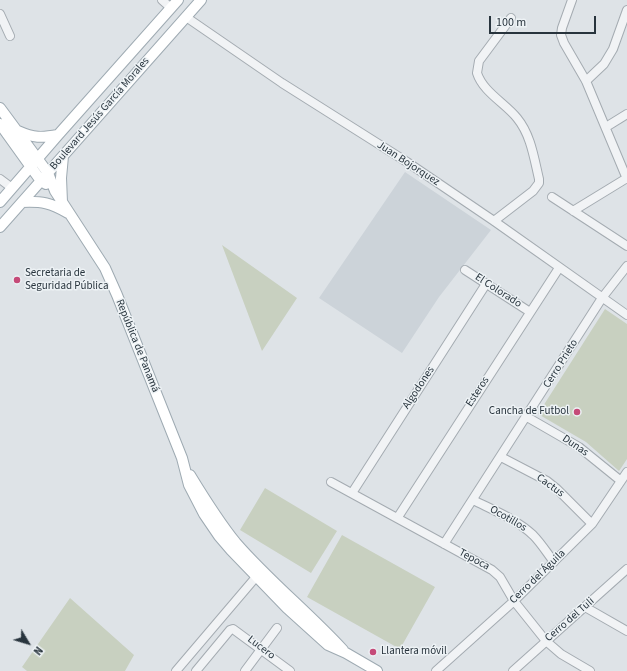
<!DOCTYPE html>
<meta charset="utf-8">
<style>
body{margin:0}
#map{position:relative;width:627px;height:671px;overflow:hidden;background:#dee3e7;font-family:"Source Sans 3",sans-serif}
canvas{display:block}
.north{position:absolute;left:8px;top:623px;width:40px;height:40px;-webkit-text-stroke:3px #edf2f5;paint-order:stroke;rotate:128deg;font-size:11px;font-weight:700;line-height:16px;text-align:center;color:#28343d}
.north::after{content:'';display:block;margin:auto;width:14px;height:18px;background:#28343d;clip-path:polygon(50% 0,100% 100%,50% 72%,0 100%)}
.scale{position:absolute;left:489px;top:16px;width:107px;height:18px;box-sizing:border-box;border:2px solid #28343d;border-top:0;padding-left:5px;font-size:12px;line-height:14px;white-space:nowrap;color:#28343d;-webkit-text-stroke:3px #edf2f5;paint-order:stroke}
</style>
<div id="map">
<canvas width="627" height="671"></canvas>
<div class="north">N</div>
<div class="scale">100 m</div>
</div>
<script>
const c = document.querySelector('canvas').getContext('2d');
c.lineJoin = 'round';
function fillPath(path, color) { c.fillStyle = color; c.fill(path, 'evenodd'); }
function strokePath(path, color, width, dash) { c.strokeStyle = color; c.lineWidth = width; c.lineCap = dash ? 'butt' : 'round'; c.setLineDash(dash || []); c.stroke(path); }
function drawText(font, color, halo, rows, align = 'center') {
  c.font = font + ' "Source Sans 3",sans-serif'; c.lineWidth = 3; c.setLineDash([]); c.textBaseline = 'middle'; c.strokeStyle = halo; c.fillStyle = color; for (const [text, x, y, turn = 0] of rows) {
    c.save(); c.translate(x, y); c.rotate((+turn || 0) * Math.PI / 180); c.textAlign = isNaN(turn) ? turn : align; if (halo) c.strokeText(text, 0, 0); c.fillText(text, 0, 0); c.restore();
  }
}
const built = new Path2D(`
 M405 172 491 230 439 297 402 353 319 298Z`);
const green = new Path2D(`
 M222 245 297 298 262 351Z
 M605 309 627 324V459L619 471 586 442 538 414Z
 M265 488 337 531 311 573 240 530Z
 M342 535 435 587 400 649 307 597Z
 M70 598 134 655 125 671H27L22 667Z`);
const minor = new Path2D(`
 M162 0 171 8
 M572 0 562 28 561 35 564 43 586 81 627 179
 M0 14 10 36
 M186 17 282 83 407 162 494 221 627 315
 M586 81 604 64 613 49 627 10
 M606 127 627 114
 M0 179 12 188
 M552 197 627 246
 M573 211 627 178
 M494 221 533 191 539 183V179C534 158 531 135 517 118 505 103 483 92 477 73L479 61 511 18
 M465 270 530 312
 M527 417 579 447 621 481
 M501 457 547 481 557 489 592 524
 M331 482 492 570 500 577 514 601 546 641 561 654 590 671
 M352 493 486 284
 M473 500C493 510 516 519 533 535 541 543 547 553 554 562
 M398 517 559 268
 M444 544 602 298 627 266
 M585 607 627 631
 M176 671 256 577
 M196 671 230 630 233 629 290 671
 M245 671 277 628
 M436 671 514 601 592 524 627 472
 M513 671 627 569`);
const major = new Path2D(`
 M0 108 48 173 55 191 105 268 117 295 182 458 189 485 204 514 219 536 231 550 287 608 328 645 346 653 377 671
 M0 124 41 181 46 184
 M18 131C34 138 41 138 58 135
 M0 202 58 135 178 0
 M22 202C42 201 51 203 68 213
 M62 202 61 178 63 156
 M0 227 201 0
 M190 475C204 498 219 522 236 543 269 581 309 613 343 650`);
const markers = [
 [17,280,4,"#c54a78"],
 [577,412,4,"#c54a78"],
 [373,652,4,"#c54a78"]
];
const streetNames = [
 ["Boulevard Jesús García Morales",100,114,-49],
 ["Juan Bojorquez",408,164,33],
 ["El Colorado",498,291,33],
 ["República de Panamá",137,346,68],
 ["Cerro Prieto",561,364,-58],
 ["Algodones",419,388,-57],
 ["Esteros",478,392,-57],
 ["Dunas",575,446,34],
 ["Cactus",550,486,36],
 ["Ocotillos",508,519,30],
 ["Tepoca",474,560,28],
 ["Cerro del Águila",538,577,-44],
 ["Cerro del Tuli",570,620,-41],
 ["Lucero",261,648,37]
];
const poiNames = [
 ["Secretaria de",25,274],
 ["Seguridad Pública",25,287],
 ["Cancha de Futbol",569,412,"right"],
 ["Llantera móvil",381,652]
];
fillPath(built, '#ccd3d9');
fillPath(green, '#c8d0c0');
strokePath(minor, '#a4abb1', 10);
strokePath(major, '#9eaab2', 12);
strokePath(minor, '#f1f3f5', 8);
strokePath(major, '#fff', 10);
for (const [x, y, r, color] of markers) { const dot = new Path2D(); dot.arc(x, y, r, 0, 2 * Math.PI); c.fillStyle = color; c.fill(dot); strokePath(dot, '#edf2f5', 1.5); }
drawText('11px', '#28343d', '#edf2f5', streetNames);
drawText('11px', '#28343d', '#edf2f5', poiNames, 'left');
</script>
